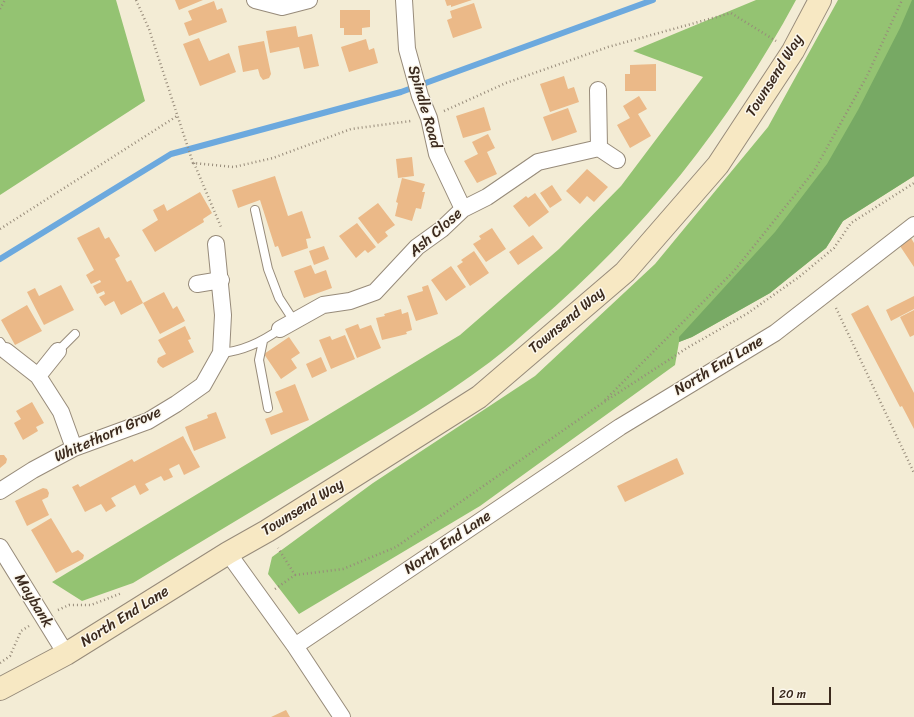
<!DOCTYPE html>
<style>
body{margin:0}
#map{position:relative;width:914px;height:717px;overflow:hidden;background:#f3ecd5;font-family:Sriracha,sans-serif}
canvas{display:block}
.scale{position:absolute;left:772px;top:687px;width:59px;height:18px;box-sizing:border-box;border:2px solid #3b2a1e;border-top:0;padding-left:5px;font-size:12px;line-height:14px;white-space:nowrap;color:#3b2a1e;-webkit-text-stroke:3px #fbf7ec;paint-order:stroke}
</style>
<div id="map">
<canvas width="914" height="717"></canvas>
<div class="scale">20 m</div>
</div>
<script>
const c = document.querySelector('canvas').getContext('2d');
c.lineJoin = 'round';
function fillPath(path, color) { c.fillStyle = color; c.fill(path, 'evenodd'); }
function strokePath(path, color, width, dash) { c.strokeStyle = color; c.lineWidth = width; c.lineCap = dash ? 'butt' : 'round'; c.setLineDash(dash || []); c.stroke(path); }
function drawText(font, color, halo, rows, align = 'center') {
  c.font = font + ' Sriracha,sans-serif'; c.lineWidth = 3; c.setLineDash([]); c.textBaseline = 'middle'; c.strokeStyle = halo; c.fillStyle = color; for (const [text, x, y, turn = 0] of rows) {
    c.save(); c.translate(x, y); c.rotate((+turn || 0) * Math.PI / 180); c.textAlign = isNaN(turn) ? turn : align; if (halo) c.strokeText(text, 0, 0); c.fillText(text, 0, 0); c.restore();
  }
}
const green = new Path2D(`
 M0 0H116L145 101 0 195Z
 M756 0H796C728 126 644 231 535 324 520 337 506 350 490 362 441 399 387 430 334 462 267 502 200 542 133 583L82 601 52 582 460 335 559 249 621 186 703 77 633 51Z
 M838 0H914V176L843 221 826 248 770 293 692 337 679 342 675 365 480 506 299 614 268 574 272 557 373 483 535 376 655 264 768 127Z`);
const forest = new Path2D(`
 M912 0H914V176L843 221 826 248 770 293 692 337 679 342V337L775 232 827 164 858 110 900 28Z`);
const stream = new Path2D(`
 M0 259 171 154 401 92 653 0`);
const building = new Path2D(`
 M175 0H203L179 10Z
 M445 0H472L451 7V5L447 6Z
 M214 1 217 10 222 8 227 22 189 36 184 23 192 20 188 11Z
 M474 3 482 28 453 38 447 20 452 18 450 11Z
 M340 10H370V27L362 28V35H344V28H340Z
 M296 26 298 37 312 34 319 66 304 69 299 47 270 53 266 31Z
 M199 38 209 61 229 53 236 72 200 86 183 44Z
 M366 39 369 50 374 48 378 63 349 72 341 47Z
 M264 41 271 74 269 78 263 80 260 76 258 69 243 72 238 46Z
 M656 64V91H625V74H630V65Z
 M564 76 568 89 574 87 579 102 550 112 540 84Z
 M639 96 647 109 638 114 651 136 630 148 617 125 630 118 623 106Z
 M484 107 491 130 463 138 456 116Z
 M568 108 577 132 552 141 543 117Z
 M488 134 495 148 487 152 497 174 477 183 464 161 478 154 472 142Z
 M412 157 414 176 398 178 396 159Z
 M587 169 608 187 594 202 587 196 580 204 566 191Z
 M275 176 288 216 302 211 311 238 306 239 308 248 282 257 278 246 275 247 260 200 238 208 232 190Z
 M402 178 425 184 422 192H425L421 209 416 208 412 221 395 216 398 203 396 202Z
 M552 185 562 200 550 208 540 193Z
 M200 192 212 213 203 219 204 222 155 252 142 230 158 220 153 210 164 204 167 211Z
 M535 193 549 212 529 227 513 206 526 196 528 198Z
 M378 203 395 225 385 232 388 236 378 244 358 218Z
 M357 223 376 247 368 253 365 250 356 258 339 236Z
 M99 227 105 239 109 237 120 256 115 259 127 282 131 280 143 303 121 315 114 301 105 306 99 297 105 294 104 291 97 294 93 286 101 282 100 280 91 284 86 275 94 270 77 238Z
 M492 228 506 249 486 262 473 244 481 239 479 236Z
 M533 235 543 248 518 265 509 252Z
 M911 238 914 243V267L900 246Z
 M324 246 329 259 314 265 309 251Z
 M474 251 489 273 470 286 457 266 463 262 461 260Z
 M311 265 315 274 326 270 332 288 304 298 294 271Z
 M451 266 466 287 446 301 431 280Z
 M61 285 74 310 44 325 27 292 35 288 39 296Z
 M428 285 438 314 416 321 407 296 423 291 422 287Z
 M164 292 173 309 177 306 185 321 160 334 143 303Z
 M914 296V309L891 321 886 310Z
 M27 305 42 331 15 345 1 320Z
 M868 305 914 393V429L902 406 900 407 851 314Z
 M401 309 402 314 408 312 412 330 406 332 407 334 382 340 376 318 385 316 384 314Z
 M914 310V335L910 337 900 317Z
 M358 324 360 329 371 325 381 348 357 358 345 329Z
 M185 326 191 339 188 340 194 352 163 368 160 366 157 362 158 358 166 354 158 340Z
 M345 335 355 359 331 369 319 340 330 336 332 340Z
 M289 337 300 353 291 359 297 368 281 379 264 354Z
 M321 357 327 371 312 378 306 364Z
 M295 384 309 420 271 435 265 419 283 412 275 392Z
 M32 402 44 423 36 427 38 431 23 440 14 423 21 419 16 411Z
 M216 412 226 438 194 451 185 427 208 418 207 415Z
 M183 436 200 467 184 475 179 464 169 469 173 477 164 481 161 476 145 484 149 490 140 495 135 485 111 498 116 506 106 512 101 504 85 512 72 487 78 484 80 487 132 459 134 462Z
 M0 455H4L7 459 6 463 0 468Z
 M677 458 684 474 625 502 617 486Z
 M43 488 47 489 49 493 48 497 42 500 49 515 27 526 15 501Z
 M51 518 72 553 78 550 84 555 83 559 56 573 31 530Z
 M286 710 290 717H271Z`);
const path = new Path2D(`
 M136 0 149 29 193 163 234 167 273 158 351 129 411 121
 M0 9 5 0
 M444 111 506 83 608 47 731 13 776 41
 M194 163 221 227
 M0 229 177 116
 M836 308 914 473
 M605 400 734 271 814 171 867 76 902 0
 M295 575 343 569 396 547 601 404 687 348 748 313 799 277 834 248 851 223 914 183
 M275 589 295 575 278 548
 M58 610 69 605H91L122 593
 M0 663 10 656 21 631 29 626`);
const lane = new Path2D(`
 M255 210 268 269 279 298 294 321
 M263 341 259 360 268 408
 M0 342 6 351
 M58 351 75 334
 M221 353C244 351 262 342 280 329`);
const street = new Path2D(`
 M255 0 282 7 309 0
 M404 0 407 49 420 96 429 118 437 154 463 209
 M598 90 599 148
 M197 284 221 280
 M280 329 323 305 350 301 375 292 417 247 442 229 463 209 487 197 538 162 599 148 617 160
 M6 351 38 376 61 412 74 448
 M38 376 58 351
 M0 491 33 470 74 448 148 421 176 404 203 385 221 353 223 315 216 244
 M0 547 66 654
 M228 553 295 646 342 717
 M295 646 620 427 775 333 914 225`);
const secondary = new Path2D(`
 M0 689 66 654 228 553 267 531 479 397 625 272 718 165 793 51 820 0`);
const streetNames = [
 ["Townsend Way",775,76,-58],
 ["Spindle Road",424,107,74],
 ["Ash Close",436,233,-41],
 ["Townsend Way",567,321,-40],
 ["North End Lane",719,366,-31],
 ["Whitethorn Grove",108,435,-24],
 ["Townsend Way",303,508,-32],
 ["North End Lane",448,543,-34],
 ["Maybank",33,601,59],
 ["North End Lane",125,617,-32]
];
fillPath(green, '#94c372');
fillPath(forest, '#77a964');
strokePath(stream, '#6ca9de', 6);
fillPath(building, '#ebb988');
strokePath(lane, '#978b7a', 10);
strokePath(street, '#978b7a', 18);
strokePath(secondary, '#978b7a', 24);
strokePath(path, '#978b7a', 2.5, [1, 3]);
strokePath(lane, '#fff', 8);
strokePath(street, '#fff', 16);
strokePath(secondary, '#f7e8c3', 22);
drawText('15px', '#3b2a1e', '#fbf7ec', streetNames);
</script>
